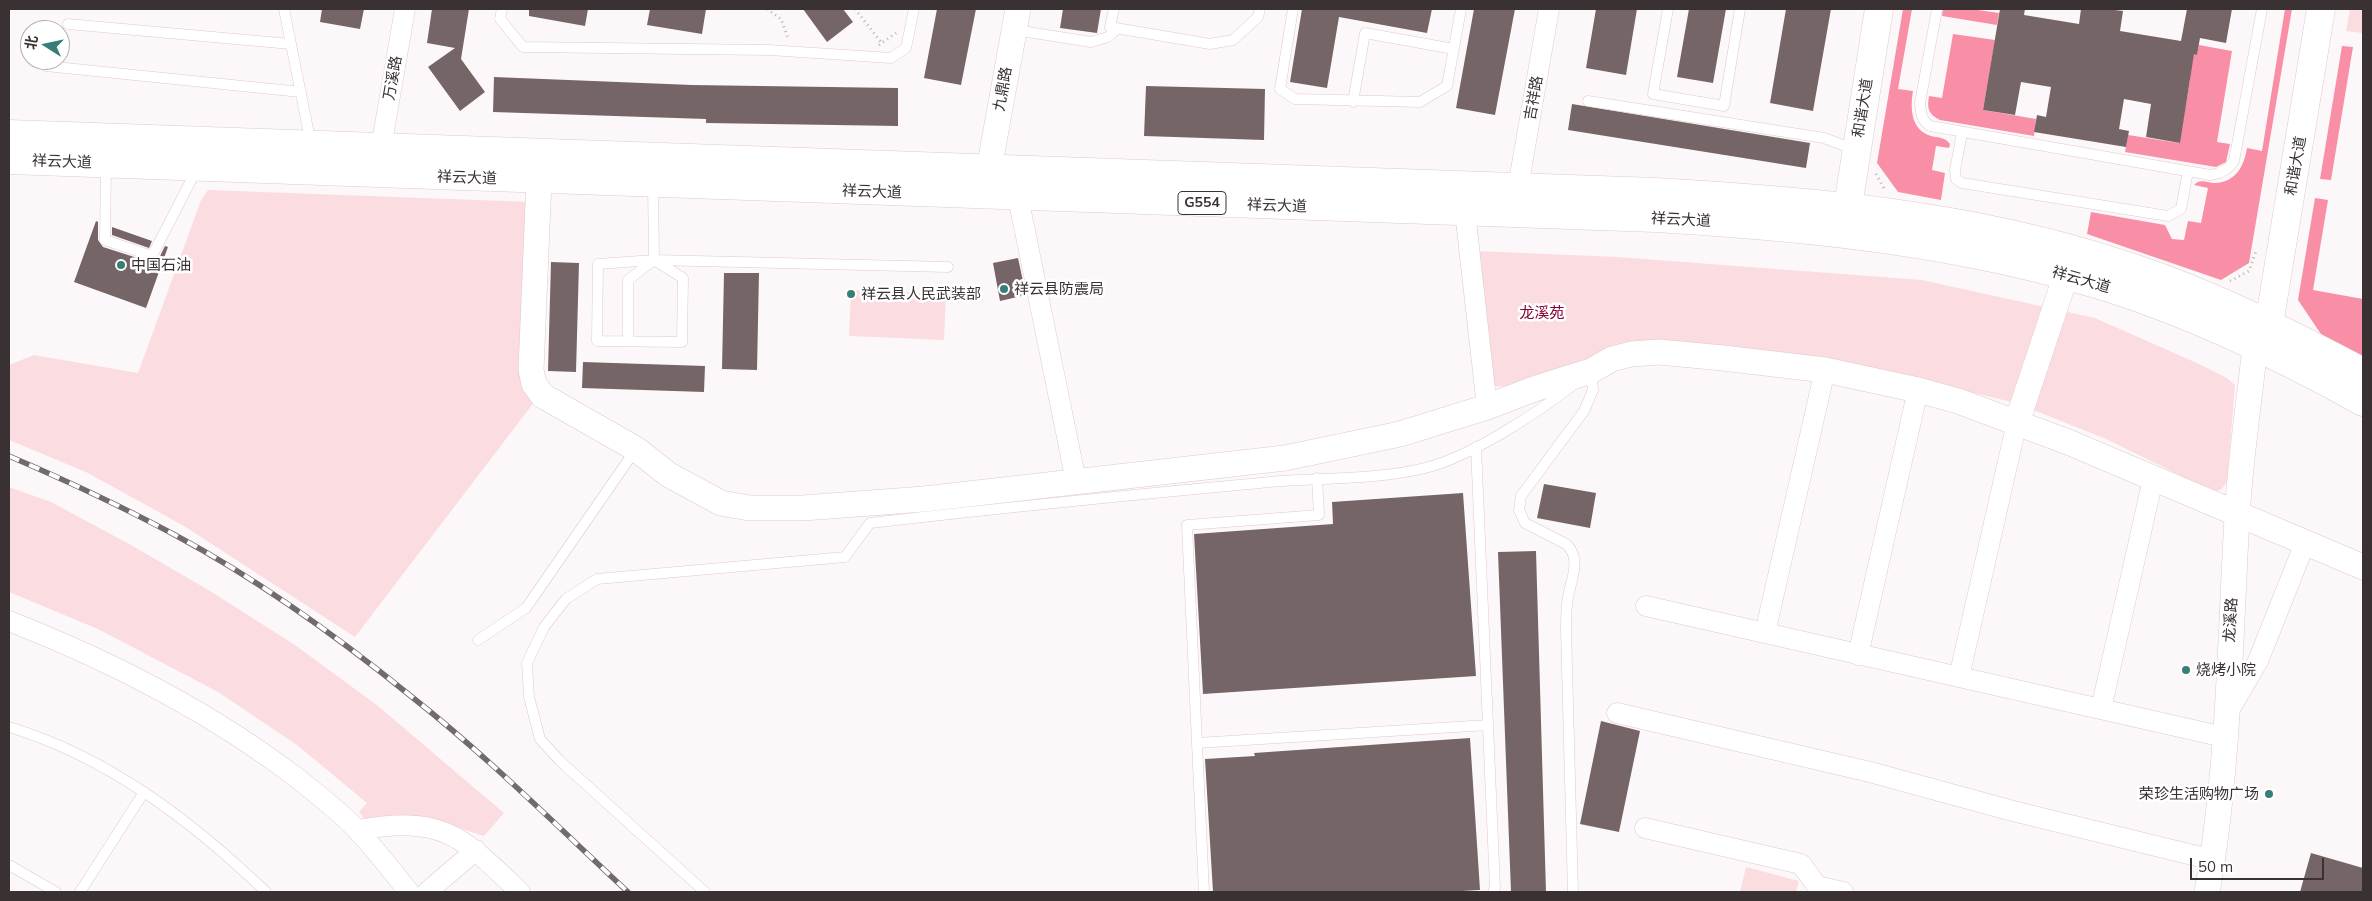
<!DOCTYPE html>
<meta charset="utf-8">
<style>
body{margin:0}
#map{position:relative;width:2372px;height:901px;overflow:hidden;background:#fcf8f9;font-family:Mulish,"Noto Sans SC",sans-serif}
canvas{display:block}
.frame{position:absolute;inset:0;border:10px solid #393132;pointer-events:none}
.north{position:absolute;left:20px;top:20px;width:50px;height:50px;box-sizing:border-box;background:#fff;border:1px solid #b0adad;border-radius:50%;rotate:280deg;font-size:14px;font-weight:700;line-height:20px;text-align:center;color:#393132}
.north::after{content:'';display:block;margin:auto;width:18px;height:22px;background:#377e77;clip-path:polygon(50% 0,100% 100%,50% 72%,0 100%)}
.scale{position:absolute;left:2190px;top:858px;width:134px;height:22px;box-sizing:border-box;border:2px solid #393132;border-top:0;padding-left:6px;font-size:15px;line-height:18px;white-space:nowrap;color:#393132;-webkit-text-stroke:4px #fff;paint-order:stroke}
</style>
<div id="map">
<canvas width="2372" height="901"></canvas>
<div class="frame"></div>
<div class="north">北</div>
<div class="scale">50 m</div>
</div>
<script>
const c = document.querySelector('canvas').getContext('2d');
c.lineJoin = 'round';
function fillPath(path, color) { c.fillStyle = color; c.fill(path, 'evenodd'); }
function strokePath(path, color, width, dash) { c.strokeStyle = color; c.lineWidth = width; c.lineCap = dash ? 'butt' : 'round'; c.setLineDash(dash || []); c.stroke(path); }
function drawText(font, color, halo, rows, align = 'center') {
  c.font = font + ' Mulish,"Noto Sans SC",sans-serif'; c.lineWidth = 5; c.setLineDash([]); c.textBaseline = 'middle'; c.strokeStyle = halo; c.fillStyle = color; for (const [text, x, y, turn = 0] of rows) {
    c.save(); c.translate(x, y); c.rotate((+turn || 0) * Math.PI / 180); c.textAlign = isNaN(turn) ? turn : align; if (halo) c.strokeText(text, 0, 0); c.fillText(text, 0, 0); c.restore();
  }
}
const green = new Path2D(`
 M2350 9H2363V33L2346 31Z
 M208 190 531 202 535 401 355 637 184 526 86 472 9 440V365L34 355 138 373 201 200Z
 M1476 251 1617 257 1922 280 2095 318 2199 364 2227 378 2235 385 2227 481 2222 489 2214 492 2106 439 2016 403 1911 378 1633 344 1509 387 1491 386Z
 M851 290 946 294 944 340 849 336Z
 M9 487 51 502 131 545 210 591 295 645 378 706 504 813 484 836 424 817 366 821 359 812 367 803 297 745 218 692 98 629 9 592Z
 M1746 867 1799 881 1796 892H1740Z`);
const forest = new Path2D(`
 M1903 9H1912L1898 89 1913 91C1910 109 1911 130 1931 136 1939 138 1945 137 1950 144L1949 148 1936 146 1932 170 1945 173 1941 200 1898 192 1877 163Z
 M1943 9H1971L1999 13 1997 25 1942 16Z
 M2285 9H2292L2249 263 2221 280 2087 234 2091 212 2165 225 2172 239 2184 240 2188 221 2201 223 2208 188 2194 185C2200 178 2207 183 2215 183 2236 182 2244 166 2247 148L2262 151Z
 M1953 34 1995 40 1983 110 2036 119 2034 136 1940 120C1928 114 1927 108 1929 96L1942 98Z
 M2199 45 2232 51 2217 142 2230 144 2226 162 2216 167 2125 152 2128 135 2179 143 2190 80 2188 53 2197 54Z
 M2342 46 2353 47 2331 180 2320 179Z
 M2315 198 2328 200 2313 290 2363 299V366L2327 343 2298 300Z`);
const building = new Path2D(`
 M322 9H364L360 29 320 22Z
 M432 9H469L461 59 485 92 460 111 428 67 455 48 427 43Z
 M529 9H588L585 26 529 16Z
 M650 9H706L702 34 647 25Z
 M803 9H843L853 22 827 42Z
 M937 9H976L961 85 924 78Z
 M1063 9H1101L1097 33 1060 28Z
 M1302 9H1432L1427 33 1339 17 1327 88 1290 82Z
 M1474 9H1515L1495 115 1456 108Z
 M1596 9H1637L1626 75 1586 68Z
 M1689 9H1726L1713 83 1677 77Z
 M1786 9H1831L1813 111 1770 103Z
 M2000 9H2025L2024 15 2079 24 2081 9H2107L2123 11 2120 31 2181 41 2187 9H2232L2226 43 2200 38 2197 55 2194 54 2180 143 2146 137 2151 104 2124 99 2119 129 2129 131 2126 147 2034 132 2037 115 2046 117 2051 87 2021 82 2015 115 1983 110Z
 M494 77 692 85 898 88V126L706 123V119L493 112Z
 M1146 86 1265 89 1264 140 1144 136Z
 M1572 104 1810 143 1806 168 1568 130Z
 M96 221 98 222V240L103 247 153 263 158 260 165 246 168 247 146 308 74 282Z
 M112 227 152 241 149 248 112 235Z
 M1018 258 1026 295 1000 301 993 263Z
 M551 262 579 263 576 372 548 371Z
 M724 273H759L757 370 722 369Z
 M583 362 705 366 704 392 582 388Z
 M1544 484 1596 493 1590 528 1537 518Z
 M1463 493 1476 676 1203 694 1194 534 1333 524 1332 502Z
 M1536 551 1546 892H1511L1498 552Z
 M1601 721 1640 731 1619 832 1580 824Z
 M1470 738 1480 890 1445 892H1213L1205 759 1255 756 1254 753Z
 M2311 853 2363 868V892H2300Z`);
const path = new Path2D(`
 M767 9 781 19 788 38
 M855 9 881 42
 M879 45 896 33
 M1876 174 1885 190
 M2230 281 2249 271 2256 251`);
const service = new Path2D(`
 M284 9 311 144
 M502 9 500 19 523 47 769 50 891 58 906 48 914 9
 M1114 9 1110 27 1210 44 1233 40 1258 17 1260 9
 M1293 9 1280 89 1295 99 1420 102 1447 86 1461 9
 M1668 9 1653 94 1724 106 1740 9
 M1937 9 1920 103C1921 113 1921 120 1930 126L2210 175C2221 174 2228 170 2234 161L2262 9
 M68 24 291 44
 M1015 30 1091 42 1108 37 1117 29
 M46 66 301 92
 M1588 101 1824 138 1856 150
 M1353 102 1365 33 1454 49
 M1962 133 1955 170 1956 179 1962 183 2168 216 2181 209 2188 171
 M106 164 105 240 152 256 197 169
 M653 184 654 260
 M628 341V280L654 260 683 278 682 342 597 341 598 264 654 260 948 267
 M1476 447 1495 888 1493 892
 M478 640 526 608 636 449
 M9 727C108 757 192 821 266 892
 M1197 743 1187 525 1319 515 1317 478
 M9 865 56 892
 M80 892 144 792
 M705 892 560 761 540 739 529 697 527 663 544 627 566 599 597 579 845 557 870 523C1000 508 1130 495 1260 483 1315 477 1372 481 1425 468 1470 457 1536 414 1573 385
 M1204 892 1197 743 1488 725
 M1573 892 1566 629C1566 618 1566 608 1568 597 1571 580 1582 558 1566 544L1525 523 1519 510 1521 496 1584 411 1593 390 1591 372`);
const minor = new Path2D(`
 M381 148 405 9
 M1518 187 1549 9
 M1018 197 1076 481
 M1465 212 1487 407
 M1646 606 2224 737
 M9 621C111 661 214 714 301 781 320 797 341 812 358 831 376 850 393 872 409 892
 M1765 633 1825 370
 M1858 655 1918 390
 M1959 677 2017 422
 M2101 709 2153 479
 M1617 713 1870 772 2013 811 2213 860
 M2227 714 2258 661 2305 543
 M1645 828 1801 864 1817 886 1843 892
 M358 830C444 815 461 836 520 892
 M427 892 476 850`);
const tertiary = new Path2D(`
 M989 169 1018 9
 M539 180 531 370 534 384 543 396 636 449 669 475 721 503 749 508H803L924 499 1285 458 1400 434 1487 407 1534 389 1591 371 1612 359 1631 354 1659 352 1723 358 1825 370 1918 390 1958 401 2068 442 2363 567
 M2017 422 2066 275
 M2207 892C2229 769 2230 642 2237 517 2240 461 2249 404 2255 347`);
const primary = new Path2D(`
 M1848 206 1879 9
 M2269 324 2321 9`);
const trunk = new Path2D(`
 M9 134 1656 192C1812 201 1969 214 2118 263 2204 290 2284 330 2363 372
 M9 160 1655 218C1809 227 1961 242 2109 288 2197 316 2282 357 2363 402`);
const rail = new Path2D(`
 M9 456C65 480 121 506 175 535 259 580 338 637 412 697 488 757 557 826 628 892`);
const markers = [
 [121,265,5,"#377e77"],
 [1004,289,5,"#377e77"],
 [851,294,5,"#377e77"],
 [2186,670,5,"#377e77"],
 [2269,794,5,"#377e77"]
];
const shields = [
 [1202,203,48]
];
const shieldNames = [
 ["G554",1202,203]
];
const streetNames = [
 ["万溪路",393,78,-80],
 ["九鼎路",1003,89,-80],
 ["吉祥路",1534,98,-80],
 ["和谐大道",1863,108,-81],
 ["祥云大道",62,162,2],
 ["和谐大道",2296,166,-80],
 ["祥云大道",467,178,2],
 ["祥云大道",872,192,2],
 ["祥云大道",1277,206,2],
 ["祥云大道",1681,220,3],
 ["祥云大道",2081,280,16],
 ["龙溪路",2231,620,-87]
];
const poiNames = [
 ["中国石油",131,265],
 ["祥云县防震局",1014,289],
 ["祥云县人民武装部",861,294],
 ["烧烤小院",2196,670],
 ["荣珍生活购物广场",2259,794,"right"]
];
const parkNames = [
 ["龙溪苑",1542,313]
];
fillPath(green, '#fbdce1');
fillPath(forest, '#f98fa6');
fillPath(building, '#766567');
strokePath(service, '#ddc9cc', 11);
strokePath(minor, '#ddc9cc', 21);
strokePath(tertiary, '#ddc9cc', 26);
strokePath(primary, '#ddc9cc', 29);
strokePath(trunk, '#ddc9cc', 29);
strokePath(path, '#bab4b5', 3, [1, 4]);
strokePath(service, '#fff', 10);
strokePath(minor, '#fff', 20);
strokePath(tertiary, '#fff', 25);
strokePath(primary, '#fff', 28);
strokePath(trunk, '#fff', 28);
strokePath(rail, '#726b6c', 5.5);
strokePath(rail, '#fff', 4, [11]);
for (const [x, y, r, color] of markers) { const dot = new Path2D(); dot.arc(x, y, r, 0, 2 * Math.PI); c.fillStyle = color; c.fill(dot); strokePath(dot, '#fff', 2); }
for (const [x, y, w] of shields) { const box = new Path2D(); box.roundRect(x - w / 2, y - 11.5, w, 23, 4); c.fillStyle = '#fff'; c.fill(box); strokePath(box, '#393132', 1); }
drawText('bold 14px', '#393132', null, shieldNames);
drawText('15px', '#393132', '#fff', streetNames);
drawText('15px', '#393132', '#fff', poiNames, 'left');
drawText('15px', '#840038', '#fff', parkNames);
</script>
